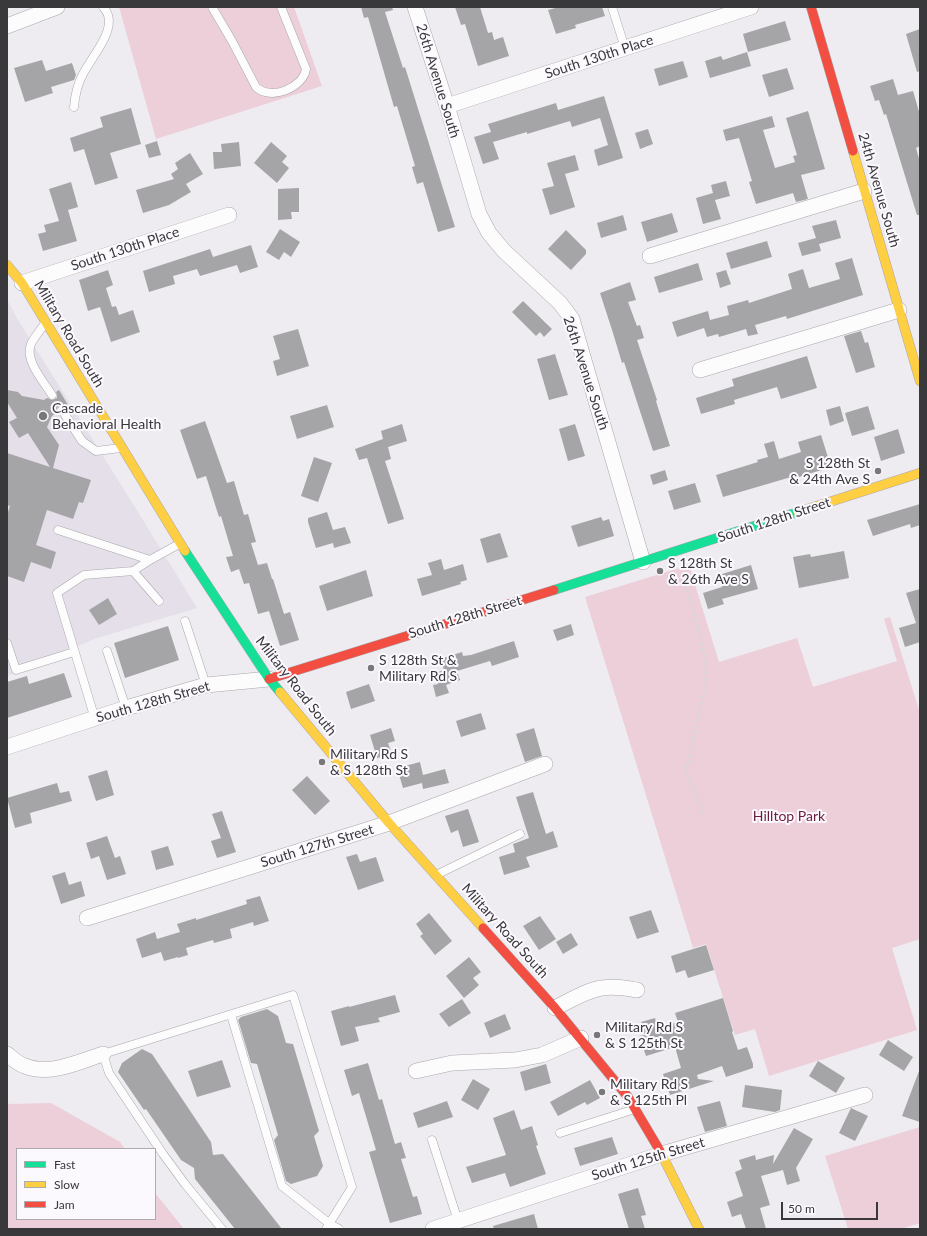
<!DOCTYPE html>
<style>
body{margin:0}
#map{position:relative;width:927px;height:1236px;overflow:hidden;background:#eeecf0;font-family:Lato,sans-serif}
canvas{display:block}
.frame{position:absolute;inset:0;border:8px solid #39383b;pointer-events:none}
.legend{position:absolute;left:16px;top:1148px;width:140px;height:72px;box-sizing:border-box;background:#fbf8fe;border:1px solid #adabb0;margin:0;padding:5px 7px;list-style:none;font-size:12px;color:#39383b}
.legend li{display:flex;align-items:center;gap:8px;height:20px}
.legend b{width:20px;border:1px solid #adabb0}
.scale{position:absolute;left:781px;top:1202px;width:97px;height:18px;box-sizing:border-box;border:2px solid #39383b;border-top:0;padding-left:5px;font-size:12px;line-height:14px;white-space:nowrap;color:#39383b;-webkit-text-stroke:3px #fbf8fe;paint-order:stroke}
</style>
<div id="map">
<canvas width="927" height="1236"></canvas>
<div class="frame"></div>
<ul class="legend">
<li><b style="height:5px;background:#16e098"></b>Fast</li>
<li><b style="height:5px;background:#ffcf43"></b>Slow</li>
<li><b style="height:5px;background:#f24e42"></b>Jam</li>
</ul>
<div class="scale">50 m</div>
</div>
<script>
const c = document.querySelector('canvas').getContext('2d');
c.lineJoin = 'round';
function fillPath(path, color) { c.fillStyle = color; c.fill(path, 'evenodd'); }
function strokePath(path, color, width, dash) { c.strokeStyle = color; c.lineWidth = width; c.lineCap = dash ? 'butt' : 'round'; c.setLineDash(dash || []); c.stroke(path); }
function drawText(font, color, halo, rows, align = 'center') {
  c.font = font + ' Lato,sans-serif'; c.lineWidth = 4; c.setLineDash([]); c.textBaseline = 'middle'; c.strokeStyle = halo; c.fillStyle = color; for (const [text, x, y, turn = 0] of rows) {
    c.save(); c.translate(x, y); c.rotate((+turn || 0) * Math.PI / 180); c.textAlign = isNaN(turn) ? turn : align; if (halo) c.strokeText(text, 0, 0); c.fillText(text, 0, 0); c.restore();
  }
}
const built = new Path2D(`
 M7 299 18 320 138 512 197 608 97 638 7 676Z`);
const green = new Path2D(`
 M119 7H294L322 86 156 139Z
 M689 565 719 662 797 638 813 687 897 661 884 619 890 617 920 713V939L892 948 917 1030 769 1076 755 1029 735 1035 706 944 693 948 585 597Z
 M51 1103 120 1142 125 1149H17V1219H155V1193L184 1229H7V1104Z
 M920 1127V1223L901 1229H848L825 1156Z`);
const building = new Path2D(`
 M361 7H392L393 10 385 12 403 68 405 67 455 227 438 232 423 182 417 184 412 167 415 166 397 106 394 107 368 17 364 18Z
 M455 7H480L488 33 492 32 494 40 503 37 509 56 478 66 465 24 461 25Z
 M559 7H602L605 16 575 25 576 28 556 34 548 10Z
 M785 21 791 40 748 52 743 34Z
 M920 29V71L917 72 906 34Z
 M747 52 751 66 710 78 705 61 721 56 723 60Z
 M42 60 46 71 72 63 76 75 74 80 51 87 53 93 25 102 14 68Z
 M683 61 688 77 659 86 654 69Z
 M787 68 794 89 769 97 762 75Z
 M893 79 898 95 913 91 920 115V146L916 148 920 162V215H917L886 114 884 115 879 100 875 101 870 86Z
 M604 96 623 158 598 166 594 150 608 145 600 118 572 127 570 121 527 134V132L493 142 499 159 483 164 474 137 491 132 488 124 556 103 558 110Z
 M131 108 141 144 110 153 118 178 95 185 84 149 74 152 70 138 103 127 100 117Z
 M808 111 825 169 801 175 808 199 796 202 793 193 756 204 749 182 752 181 739 138 726 141 723 130 772 116 775 127 763 130 775 168 795 162 793 156 797 155 786 118Z
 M648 129 653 144 640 149 635 133Z
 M157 141 161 155 149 158 145 145Z
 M239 142 241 166 214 169 213 152H222L221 144Z
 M271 142 287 156 282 162 289 168 277 183 254 163Z
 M190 153 203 174 186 184 191 192 169 205 143 213 136 190 174 179 171 174 178 169 175 163Z
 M575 155 579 170 565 174 575 207 550 215 542 189 554 186 547 163Z
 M726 181 730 196 715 200 721 219 703 224 696 198 713 193 711 185Z
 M71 182 78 207 68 210 77 241 43 251 38 234 46 232 44 225 59 221 49 189Z
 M299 188V212H291L292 219 278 220V189Z
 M672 213 678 232 647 242 641 222Z
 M623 215 627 230 601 238 597 223Z
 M836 220 841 238 819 244 821 251 802 256 798 243 816 238 812 226Z
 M280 229 300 242 291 257 284 252 279 260 266 252Z
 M566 230 586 250V254L571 270 548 249Z
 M767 241 772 257 731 269 726 253Z
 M251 245 258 267 240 273 237 265 200 276 197 269 173 276 175 284 149 292 143 271 210 249 213 257Z
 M852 258 863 295 787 319 786 316 755 325 758 334 748 336 746 329 719 337 718 334 707 337 704 328 677 337 672 322 708 311 710 320 729 315 727 306 748 300 749 303 792 289 788 274 803 269 809 288 840 279 835 263Z
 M698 263 703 280 659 293 654 277Z
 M108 270 113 285 106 288 112 307 116 306 119 315 133 310 140 332 111 342 100 307 88 311 79 280Z
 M726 270 731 284 720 288 716 273Z
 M630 282 636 300 628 302 637 326 640 325 644 338 637 340 657 400 656 401 670 446 653 451 624 362 622 363 613 333 600 293Z
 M523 301 552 329 544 337 540 332 536 336 512 312Z
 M298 329 309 366 277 376 273 361 280 359 273 336Z
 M861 331 865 343 868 342 875 367 856 373 844 336Z
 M555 354 568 395 549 400 537 359Z
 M807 356 817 388 781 399 777 387 734 400 735 404 701 414 696 398 734 386 732 379Z
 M7 390 18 392 22 396 44 400 47 398 52 400 57 398V395L56 392 59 390 68 405 66 407 62 405 59 406 57 408V412L52 416 47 427 59 445 53 468 91 480 83 503 79 502 73 519 47 510 36 545 56 552 51 569 31 562 24 582 7 576V515L10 506 7 505V453L50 467 28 433 19 438 9 422 17 418 7 402Z
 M327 405 334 427 297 439 290 416Z
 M840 406 844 421 830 426 826 410Z
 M868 406 875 429 852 436 845 413Z
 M205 421 227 483 234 481 244 515 248 514 256 542 251 543 258 565 267 563 272 579H273L284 614 290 612 299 640 280 646 269 611 258 614 249 583 244 584 239 569 231 572 226 557 233 556 221 516 219 517 206 476 197 479 180 430Z
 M402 424 407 441 388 447 391 459 385 461 404 519 388 524 367 458 359 460 355 449 383 439 381 431Z
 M575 424 585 456 568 461 559 429Z
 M898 429 905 453 881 461 874 437Z
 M821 435 831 467 799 477 798 475 723 497 716 475 758 462 757 460 768 457 764 444 774 441 779 459 801 452 798 442Z
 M314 457 332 463 318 502 301 496Z
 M665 470 668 480 653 485 650 475Z
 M695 483 701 502 674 510 668 491Z
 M920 504V525L911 528 910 524 873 536 867 520Z
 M327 512 333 530 345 527 351 543 334 548 333 543 316 548 308 522V518Z
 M601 517 603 521 609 519 614 536 578 547 571 526Z
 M500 533 508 557 487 563 480 539Z
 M844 551 849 578 799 588 793 557 810 554 811 557Z
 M441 559 444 570 463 564 467 580 460 582 461 584 422 596 417 579 432 575 428 563Z
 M751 565 758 589 722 599 724 604 708 609 703 593 722 587 719 575Z
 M366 570 373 596 327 611 319 586Z
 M920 589V628L919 629 920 633V642L905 647 899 628 916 623 906 593Z
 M108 598 117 614 99 625 89 610Z
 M571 624 574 635 557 641 553 630Z
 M168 626 179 660 125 678 114 643Z
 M514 641 519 657 492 666 490 661 457 671 460 680 446 685 449 693 436 697 433 685 438 684 435 673 444 670 440 659 462 652 463 656 471 655Z
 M64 673 72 697 7 718V682L27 676 29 684Z
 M369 684 375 701 351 709 346 692Z
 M481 713 486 729 461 737 456 721Z
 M391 728 395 741 388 743 392 754 377 758 370 735Z
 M534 728 542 756 525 762 516 734Z
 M420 762 423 775 445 769 449 783 423 789 422 783 403 788 397 768Z
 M107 770 114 795 96 801 88 776Z
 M307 776 330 801 315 815 292 790Z
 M57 783 60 793 69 791 72 801 30 813 32 823 15 828 7 798Z
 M533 792 546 834 553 831 558 847 526 857 530 867 504 875 499 857 515 852 513 844 529 838 516 797Z
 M468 809 479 842 463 847 458 830 451 833 445 816Z
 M222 811 236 852 217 858 211 841 221 838 212 814Z
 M107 836 115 858 120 856 126 874 107 880 99 856 91 859 86 843Z
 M168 846 174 865 156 870 151 851Z
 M357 854 360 862 376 857 384 881 358 890 346 857Z
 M65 872 69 885 81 881 85 896 61 904 52 876Z
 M260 896 269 921 254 926 253 922 230 929 232 938 214 943 213 940 186 948 188 955 178 958V957L164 961 161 952 142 958 136 939 155 932 157 939 180 932 177 924 196 918V920L247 904 246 900Z
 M651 910 659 932 637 939 629 917Z
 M429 913 452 941 435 955 420 936 423 934 416 924Z
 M540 916 556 939 539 950 523 926Z
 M571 933 578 945 563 954 556 942Z
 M706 945 714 970 688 978 685 970 676 973 671 956Z
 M469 957 481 972 473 978 479 985 464 998 446 976Z
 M395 995 400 1012 378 1018 380 1022 355 1027 359 1041 341 1046 331 1011 349 1006V1007Z
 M723 998 733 1031 732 1032 738 1050 747 1047 753 1064V1068L726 1077 722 1066 697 1075 698 1079 714 1081 670 1095 663 1074 681 1068 675 1047 646 1056 639 1036 645 1035 641 1022 655 1018 658 1028 678 1022 675 1013Z
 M462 999 471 1013 449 1027 439 1014Z
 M267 1009 278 1016 286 1043 293 1044 319 1131 314 1136 323 1166 317 1176 291 1184 286 1181 274 1140 278 1135 257 1064 251 1063 238 1020 241 1017Z
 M505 1014 511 1029 490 1038 484 1023Z
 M888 1040 913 1057 904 1071 879 1055Z
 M142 1049 152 1054 211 1142 213 1155 223 1154 282 1229H235L195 1179 194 1168 181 1160 146 1109 144 1110 118 1072 122 1063Z
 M222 1060 231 1087 197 1097 188 1071Z
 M818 1061 845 1078 836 1093 809 1076Z
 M368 1063 379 1100 382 1099 395 1144 401 1142 406 1158 401 1159 413 1197 417 1196 422 1214 390 1223 369 1152 376 1150 359 1093 352 1096 344 1070Z
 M546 1064 551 1083 525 1091 520 1072Z
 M919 1071H920V1122L902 1116Z
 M473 1079 490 1089 478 1110 461 1100Z
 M590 1080 600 1098 587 1105 585 1102 558 1116 550 1102Z
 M745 1085 782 1090 780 1110 775 1112 742 1107Z
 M447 1101 453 1117 418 1128 413 1113Z
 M720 1101 727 1126 705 1132 697 1107Z
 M851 1108 868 1116 855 1141 839 1133Z
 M514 1110 521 1130 532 1126 538 1145 536 1146 546 1174 510 1187 505 1173 472 1183 466 1167 506 1155 493 1118Z
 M794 1128 813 1139 796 1168 800 1181 787 1185 783 1170 761 1176 770 1205 760 1208 766 1229H746L741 1214 732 1217 727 1202 743 1196 735 1172 742 1169 739 1160 755 1155 756 1160 774 1155 773 1164Z
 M612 1137 618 1154 580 1166 574 1148Z
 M638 1188 646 1215 641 1216 645 1229H629L618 1194Z
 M534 1214 538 1229H494L493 1226Z`);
const path = new Path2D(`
 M680 567 700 634 705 660V688L687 766V774L705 816`);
const lane = new Path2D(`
 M212 7 232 41 256 87C271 101 303 88 306 69L281 7
 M612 7 625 48
 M74 107C75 95 77 85 83 74 91 58 114 33 108 15 107 12 105 9 103 7
 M45 323C41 330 34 337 31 344 24 360 44 382 52 395
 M62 410 82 441 96 451 121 448
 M58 530 150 560 179 544
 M133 571 150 560
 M185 621 206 685
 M7 643 16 670 74 652
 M107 651 126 708
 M95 719 57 593 84 575 133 571 159 601
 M436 875 520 834
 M231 1015 282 1186 330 1224 339 1229
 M560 1133 635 1109
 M432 1140 458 1221
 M222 1229 185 1184 163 1154 109 1073 103 1054 293 995 352 1187 326 1229`);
const street = new Path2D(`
 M415 7 447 106 479 214 489 233 504 251 560 303 572 319 643 562
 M7 26 57 7
 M447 106 751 7
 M650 256 864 191
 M22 283 229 215
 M700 370 899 310
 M7 747 126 708 206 685 269 679
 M87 918 389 823 545 764
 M555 1008C569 1001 587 990 602 988 614 986 625 988 637 990
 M7 1054C12 1058 18 1064 25 1066 49 1076 79 1062 103 1054
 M416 1071 452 1063 515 1060 542 1055 581 1038
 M433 1229 662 1154 865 1095`);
const fast = new Path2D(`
 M185 551 269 679 280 692
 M554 590 798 512`);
const slow = new Path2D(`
 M853 151 920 381
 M7 265 22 283 185 551
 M798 512 920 473
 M280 692 389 823 483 928
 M660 1151 699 1229`);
const jam = new Path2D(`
 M811 7 853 151
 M269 679 554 590
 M483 928 555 1008 628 1097 660 1151`);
const markers = [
 [43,416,5,"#78777a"],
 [878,471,4,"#78777a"],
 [660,571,4,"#78777a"],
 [371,668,4,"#78777a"],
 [322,762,4,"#78777a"],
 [597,1035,4,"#78777a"],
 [602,1092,4,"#78777a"]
];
const streetNames = [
 ["South 130th Place",599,57,-18],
 ["26th Avenue South",438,81,73],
 ["24th Avenue South",879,190,74],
 ["South 130th Place",125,249,-18],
 ["Military Road South",69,334,59],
 ["26th Avenue South",586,373,72],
 ["South 128th Street",774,520,-18],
 ["South 128th Street",465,617,-17],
 ["Military Road South",296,686,52],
 ["South 128th Street",153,702,-16],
 ["South 127th Street",317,846,-17],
 ["Military Road South",505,931,48],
 ["South 125th Street",648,1159,-17]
];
const poiNames = [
 ["Cascade",52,408],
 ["Behavioral Health",52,424],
 ["S 128th St",870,463,"right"],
 ["& 24th Ave S",870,479,"right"],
 ["S 128th St",668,563],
 ["& 26th Ave S",668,579],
 ["S 128th St &",379,660],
 ["Military Rd S",379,676],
 ["Military Rd S",330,754],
 ["& S 128th St",330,770],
 ["Military Rd S",605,1027],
 ["& S 125th St",605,1043],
 ["Military Rd S",610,1084],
 ["& S 125th Pl",610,1100]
];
const parkNames = [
 ["Hilltop Park",789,816]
];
fillPath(built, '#e4dfe9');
fillPath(green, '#eccfd9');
fillPath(building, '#a5a5a8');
strokePath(lane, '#a9a7ab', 9);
strokePath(street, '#a9a7ab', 16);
strokePath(fast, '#a9a7ab', 10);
strokePath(slow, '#a9a7ab', 10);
strokePath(jam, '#a9a7ab', 10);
strokePath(path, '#d7d7d8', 2.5, [3, 3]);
strokePath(lane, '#fcfcfd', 8);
strokePath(street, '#fcfcfd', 15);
strokePath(fast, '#16e098', 9);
strokePath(slow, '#ffcf43', 9);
strokePath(jam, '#f24e42', 9);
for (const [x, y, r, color] of markers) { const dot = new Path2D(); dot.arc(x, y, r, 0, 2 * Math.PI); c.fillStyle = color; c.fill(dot); strokePath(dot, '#fbf8fe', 1.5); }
drawText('14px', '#39383b', '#fbf8fe', streetNames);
drawText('14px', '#39383b', '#fbf8fe', poiNames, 'left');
drawText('14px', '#6d1d3d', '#fbf8fe', parkNames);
</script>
